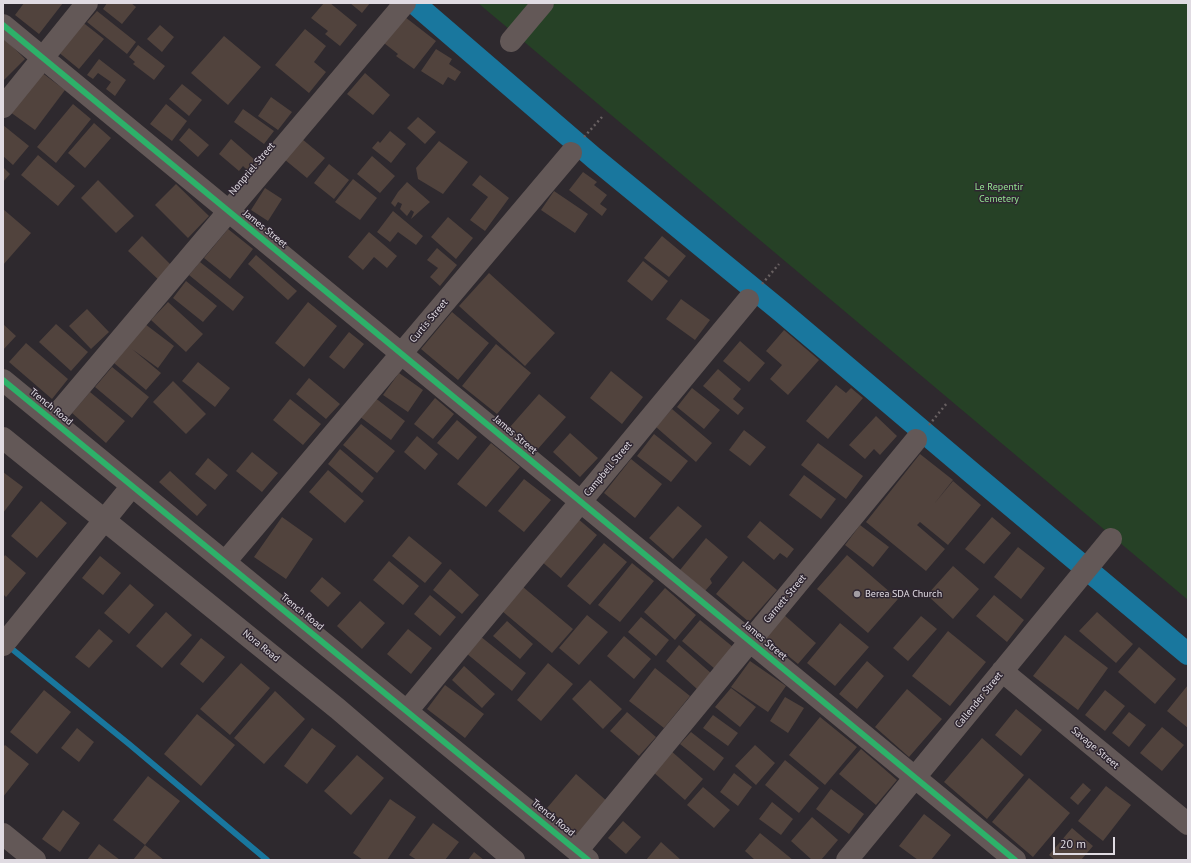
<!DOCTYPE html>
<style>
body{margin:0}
#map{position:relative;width:1191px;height:863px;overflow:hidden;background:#2e292e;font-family:"PT Sans",sans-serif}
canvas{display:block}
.frame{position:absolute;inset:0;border:4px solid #e0dbe2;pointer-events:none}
.scale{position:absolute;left:1053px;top:837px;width:62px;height:18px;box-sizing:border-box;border:2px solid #e0dbe2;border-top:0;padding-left:5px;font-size:12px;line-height:14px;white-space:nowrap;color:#e0dbe2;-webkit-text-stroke:3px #2f2631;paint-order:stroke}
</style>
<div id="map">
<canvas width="1191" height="863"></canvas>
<div class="frame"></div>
<div class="scale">20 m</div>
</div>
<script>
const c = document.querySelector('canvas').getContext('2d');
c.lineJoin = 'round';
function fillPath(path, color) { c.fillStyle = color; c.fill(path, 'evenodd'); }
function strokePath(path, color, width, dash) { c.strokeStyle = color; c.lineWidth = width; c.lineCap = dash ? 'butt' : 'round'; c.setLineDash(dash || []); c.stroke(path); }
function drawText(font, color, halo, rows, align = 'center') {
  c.font = font + ' "PT Sans",sans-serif'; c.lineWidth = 3; c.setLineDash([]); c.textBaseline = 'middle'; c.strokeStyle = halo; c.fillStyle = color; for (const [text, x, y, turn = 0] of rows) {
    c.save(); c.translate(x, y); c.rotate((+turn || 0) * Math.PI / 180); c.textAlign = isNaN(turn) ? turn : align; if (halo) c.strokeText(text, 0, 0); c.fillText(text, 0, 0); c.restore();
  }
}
const green = new Path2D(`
 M478 3H1188V600Z`);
const stream = new Path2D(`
 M7 645 129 744 267 860`);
const canal = new Path2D(`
 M414 3 594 158 783 313 972 473 1188 654`);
const building = new Path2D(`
 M24 3H63L39 34 15 15Z
 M107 3H131L136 7 122 24 103 9Z
 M324 3H330L357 25 340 46 325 34 328 31 311 18Z
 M350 3H370L362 13Z
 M97 11 136 42 127 54 87 22Z
 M405 17 436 41 414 69 396 56 398 54 384 43Z
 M81 21 104 39 79 69 57 51Z
 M160 25 174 37 162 52 147 39Z
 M305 29 326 46 314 62 326 72 309 93 275 65Z
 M224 36 261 67 228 105 191 73Z
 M3 37 25 59 3 81Z
 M138 45 165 66 154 80 133 64 135 62 129 57Z
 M436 49 452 59 449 64 461 72 455 81 448 77 443 85 421 71Z
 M99 59 126 80 115 96 106 89 111 82 98 73 93 79 87 75Z
 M37 69 65 90 35 130 6 109Z
 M365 73 390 95 373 115 347 94Z
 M182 84 202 100 189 116 169 99Z
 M271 97 292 112 278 130 258 116Z
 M73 104 91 119 56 163 37 147Z
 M166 104 187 121 172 141 150 124Z
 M243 109 274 131 264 144 234 122Z
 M418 117 436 132 425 144 407 128Z
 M94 123 111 138 85 168 68 153Z
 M3 125 29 146 13 165 3 156Z
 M189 128 209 145 198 157 179 140Z
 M390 131 406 144 391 163 372 148 378 141 380 143Z
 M231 139 255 160 247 170 243 166 239 171 219 154Z
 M302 139 325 158 307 178 284 159Z
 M439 141 468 162 443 194 418 179 416 168Z
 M38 155 75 186 58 206 21 175Z
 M372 156 395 176 380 193 357 174Z
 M329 164 349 180 334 199 314 183Z
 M3 167 10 174 3 182Z
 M583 172 597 182 594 185 607 195 600 204 607 209 602 216 569 190Z
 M480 175 509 198 485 231 470 220 488 197 472 185Z
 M353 179 377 198 360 220 335 202Z
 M98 180 134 216 116 233 81 198Z
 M407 182 430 202 411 219 414 212 411 210 407 216 400 209 402 204 398 202 395 207 391 203 398 192Z
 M176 184 209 216 188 238 155 205Z
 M265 188 282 199 268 221 251 210Z
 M554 191 588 214 575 233 541 210Z
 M3 209 31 233 3 265Z
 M393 211 423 236 416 245 398 232 390 242 377 232Z
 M448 217 473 238 456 259 431 237Z
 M228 229 253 249 230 279 204 258Z
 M369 232 397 256 387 268 374 257 363 270 348 257Z
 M142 236 175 269 161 282 128 251Z
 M662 236 686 256 669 277 644 258Z
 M437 248 457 265 440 286 430 277 438 268 427 260Z
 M256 255 297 291 288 300 248 264Z
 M643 261 668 281 652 301 627 281Z
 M200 262 244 297 233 311 189 275Z
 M489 273 555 333 525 366 459 306Z
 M186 281 217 306 203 322 173 298Z
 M681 299 710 320 695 340 666 319Z
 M168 302 203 334 186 352 151 320Z
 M308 302 337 326 304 367 275 343Z
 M87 309 109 332 91 349 69 326Z
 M452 312 489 343 458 380 421 349Z
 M3 324 16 336 3 350Z
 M56 324 88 352 71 371 39 342Z
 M145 324 174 346 158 368 132 349 161 373 146 390 114 363Z
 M784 330 819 360 788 395 770 379 782 365 766 351Z
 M349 332 364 344 344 369 329 357Z
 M740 341 765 363 749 382 723 361Z
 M26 343 68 379 52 399 9 362Z
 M496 344 531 373 497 414 462 386Z
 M198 362 230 388 215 407 182 381Z
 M112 367 149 397 132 418 95 387Z
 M718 369 741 389 733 399 744 408 738 415 703 386Z
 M611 371 643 397 622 424 590 398Z
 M399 373 423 390 408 412 383 395Z
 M309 378 340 404 326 419 296 394Z
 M173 381 206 414 186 434 153 402Z
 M836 385 846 393 851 388 863 398 828 439 806 421Z
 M692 388 720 410 704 429 677 407Z
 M90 392 125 421 106 443 72 413Z
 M539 394 566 417 537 450 510 427Z
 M374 397 405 421 391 440 359 416Z
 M435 398 454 414 433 439 414 424Z
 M290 399 321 424 303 445 273 420Z
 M672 409 712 443 696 462 656 427Z
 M876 416 897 436 880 455 874 449 865 459 849 445Z
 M457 420 477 437 458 460 437 443Z
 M361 424 395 451 377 473 343 445Z
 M744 430 766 447 750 466 729 450Z
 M570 433 598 458 580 477 553 452Z
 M654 434 688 461 671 482 637 456Z
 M417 436 438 454 425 470 404 452Z
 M491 443 520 467 486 507 457 484Z
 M818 443 863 476 846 499 801 465Z
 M340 449 374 478 362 493 328 464Z
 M252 452 278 473 262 492 236 471Z
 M920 454 953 480 934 504 953 481 981 505 948 545 920 522 917 525 945 549 926 571 866 522Z
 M208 458 228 475 215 490 195 474Z
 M631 459 662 484 635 518 604 493Z
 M328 470 364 501 345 523 309 492Z
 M170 471 207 505 197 516 159 482Z
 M3 472 23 487 3 513Z
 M804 475 836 499 821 519 789 495Z
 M524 479 551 500 524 532 498 511Z
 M41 501 67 523 37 558 11 536Z
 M678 506 702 526 673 559 649 538Z
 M282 517 313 539 286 579 254 557Z
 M992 517 1011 533 984 564 965 549Z
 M577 518 597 535 561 578 541 561Z
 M760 521 794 549 787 558 780 553 774 560 747 537Z
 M860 525 889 547 873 567 845 545Z
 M409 536 442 563 425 583 392 556Z
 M706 538 728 557 710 579 712 583 705 591 680 570Z
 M604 543 627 562 590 605 567 586Z
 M1018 547 1045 568 1021 599 994 577Z
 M5 555 26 573 6 597 3 594V558Z
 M847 555 898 599 868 633 817 589Z
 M100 556 121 573 103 595 82 578Z
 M389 561 419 586 403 605 373 580Z
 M743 561 777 590 749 622 716 594Z
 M632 563 654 581 620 622 598 605Z
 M953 566 979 589 953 619 927 595Z
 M450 569 479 595 462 614 433 590Z
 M322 577 341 593 328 607 310 591Z
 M130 584 154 605 129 634 104 613Z
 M523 587 573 629 552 653 502 611Z
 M665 588 696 615 675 640 644 612Z
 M430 595 456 617 440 636 414 614Z
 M994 595 1024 620 1007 642 976 616Z
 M360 601 385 623 362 649 337 626Z
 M166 612 192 635 162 668 136 646Z
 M1097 612 1133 644 1116 663 1079 631Z
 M783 614 816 643 798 664 764 636Z
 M587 615 608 632 579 665 559 648Z
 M921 616 937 629 908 661 893 648Z
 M641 617 669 640 656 656 628 632Z
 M700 620 733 647 715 669 682 641Z
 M507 621 533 644 520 659 493 636Z
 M840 623 869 647 835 686 807 663Z
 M99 629 113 641 89 668 75 657Z
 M408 629 432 648 411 674 387 654Z
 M948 631 986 662 950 706 912 676Z
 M1065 635 1108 668 1078 710 1033 676Z
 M480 636 526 673 512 691 466 653Z
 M624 636 651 659 634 679 607 656Z
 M201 638 225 657 203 683 180 664Z
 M679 645 712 674 697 689 666 661Z
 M1139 647 1176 679 1155 704 1118 672Z
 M750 661 786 686 768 712 731 687Z
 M867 661 884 676 857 709 839 694Z
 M241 663 270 688 230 735 200 709Z
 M548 663 573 684 541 721 517 700Z
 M464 666 495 694 482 708 452 680Z
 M655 668 690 696 664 728 629 701Z
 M590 680 622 709 603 729 572 699Z
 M445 685 484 714 465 738 427 709Z
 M1188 685V728L1167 711Z
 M731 688 756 707 740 727 715 707Z
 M907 689 942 719 909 757 875 727Z
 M44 690 71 712 37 754 10 732Z
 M1105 690 1125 706 1105 731 1085 715Z
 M275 691 305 719 264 764 234 738Z
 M785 697 804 708 788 733 770 721Z
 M1016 709 1042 730 1021 756 995 735Z
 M627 712 656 737 639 756 610 731Z
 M1129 712 1146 725 1129 747 1112 733Z
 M197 714 235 745 201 786 164 754Z
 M713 715 738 733 728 746 703 728Z
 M820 717 857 747 825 785 789 755Z
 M1162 727 1184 745 1162 771 1140 753Z
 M77 728 94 742 79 762 61 748Z
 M312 728 336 746 307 784 284 766Z
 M691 732 724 758 714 771 680 744Z
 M982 738 1024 775 987 819 944 782Z
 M5 745 29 764 3 797V747Z
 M755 745 775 763 756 785 735 766Z
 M861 749 897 780 876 805 839 774Z
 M670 750 703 779 685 800 652 771Z
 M357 755 384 778 351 815 324 791Z
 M785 760 819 788 799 813 765 785Z
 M734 773 752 787 738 806 720 792Z
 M576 774 608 802 579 836 547 808Z
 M148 776 180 801 145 845 113 820Z
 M1029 778 1070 813 1033 857 992 822Z
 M1083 783 1091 790 1078 805 1070 798Z
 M1106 786 1131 805 1103 841 1078 821Z
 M703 787 730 810 714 828 687 805Z
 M831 789 864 814 849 834 816 809Z
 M390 799 416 817 387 860H363L353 853Z
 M772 802 793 819 781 835 759 819Z
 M63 810 80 823 60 852 42 839Z
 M924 814 951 835 931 860H918L899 846Z
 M812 817 838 840 821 860H812L791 841Z
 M623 821 641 837 626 854 608 838Z
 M433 823 459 842 445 860H417L409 855Z
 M1072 828 1093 846 1081 860H1055L1049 855Z
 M760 833 793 860H755L745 851Z
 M661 842 681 860H646Z
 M99 844 120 860H87Z
 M145 845 164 860H133Z
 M474 852 484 860H468Z`);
const path = new Path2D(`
 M584 137 602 117
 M762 284 779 264
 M929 425 947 403`);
const minor = new Path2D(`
 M3 25 1015 860
 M511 41 543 3
 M3 107 87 3
 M3 380 588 860
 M52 420 405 3
 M3 438 338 709 514 860
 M225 562 571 153
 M3 645 132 486
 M1002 671 1188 824
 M407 711 748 300
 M3 834 35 860
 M577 851 916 440
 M847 860 1111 539`);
const cycleway = new Path2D(`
 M3 25 1015 860
 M3 380 588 860`);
const markers = [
 [857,594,4,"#a29da3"]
];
const streetNames = [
 ["Nonpriel Street",252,169,-50],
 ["James Street",265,229,39],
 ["Curtis Street",429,321,-50],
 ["Trench Road",51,407,39],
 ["James Street",515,435,40],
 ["Campbell Street",608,469,-50],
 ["Garnett Street",785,599,-50],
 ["Trench Road",302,612,39],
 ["James Street",765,641,40],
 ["Nora Road",261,646,39],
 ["Callender Street",979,700,-51],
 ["Savage Street",1095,748,40],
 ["Trench Road",553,818,39]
];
const parkNames = [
 ["Le Repentir",999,187],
 ["Cemetery",999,199]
];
const poiNames = [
 ["Berea SDA Church",865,594]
];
fillPath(green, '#264126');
strokePath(stream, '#19779e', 6);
strokePath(canal, '#19779e', 22);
fillPath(building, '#51433d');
strokePath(path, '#686061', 2.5, [2, 3]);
strokePath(minor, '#635857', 22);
strokePath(cycleway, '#2db169', 6);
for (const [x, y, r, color] of markers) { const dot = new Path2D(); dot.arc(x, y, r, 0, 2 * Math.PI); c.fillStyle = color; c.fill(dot); strokePath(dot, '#2f2631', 1.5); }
drawText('10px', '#e0dbe2', '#2f2631', streetNames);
drawText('10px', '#93e591', '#2f2631', parkNames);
drawText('10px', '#e0dbe2', '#2f2631', poiNames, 'left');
</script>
